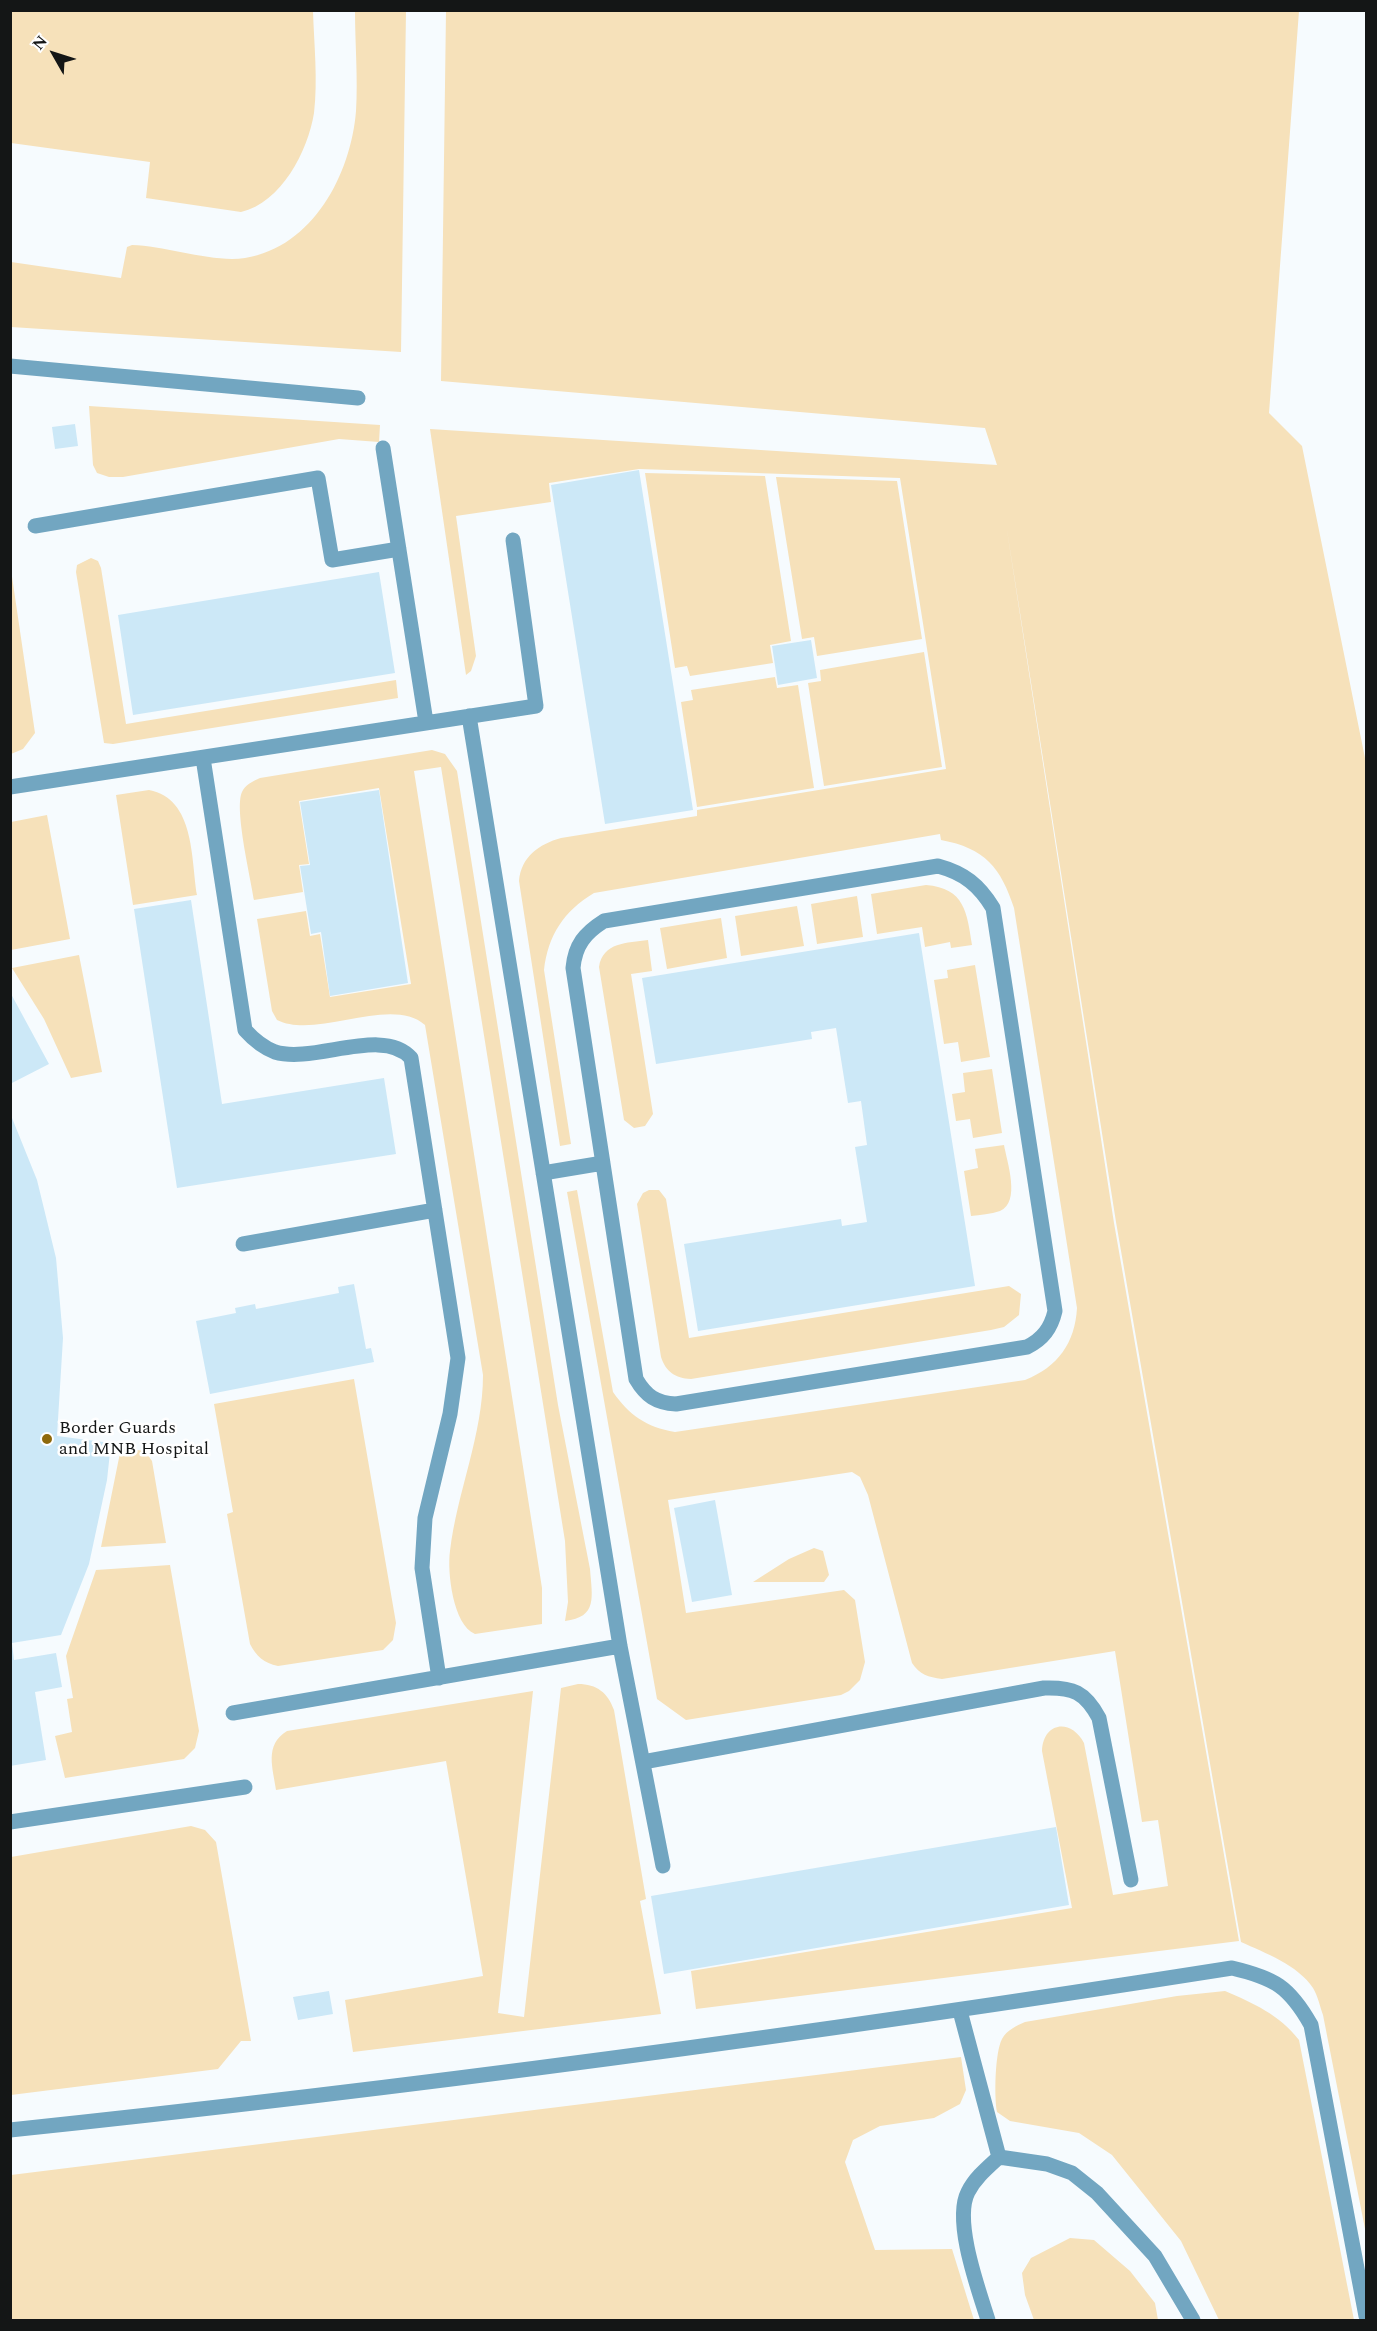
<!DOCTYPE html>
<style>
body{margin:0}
#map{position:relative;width:1377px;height:2331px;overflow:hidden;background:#f6fbfe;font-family:Spectral,serif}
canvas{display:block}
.frame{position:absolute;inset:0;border:12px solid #141616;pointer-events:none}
.north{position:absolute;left:24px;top:24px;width:60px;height:60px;-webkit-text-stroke:4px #fff;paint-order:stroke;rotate:309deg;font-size:16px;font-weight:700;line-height:24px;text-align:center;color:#141616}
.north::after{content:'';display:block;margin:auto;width:21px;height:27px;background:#141616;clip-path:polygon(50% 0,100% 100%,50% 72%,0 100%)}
</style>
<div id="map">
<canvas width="1377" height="2331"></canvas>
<div class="frame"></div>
<div class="north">N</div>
</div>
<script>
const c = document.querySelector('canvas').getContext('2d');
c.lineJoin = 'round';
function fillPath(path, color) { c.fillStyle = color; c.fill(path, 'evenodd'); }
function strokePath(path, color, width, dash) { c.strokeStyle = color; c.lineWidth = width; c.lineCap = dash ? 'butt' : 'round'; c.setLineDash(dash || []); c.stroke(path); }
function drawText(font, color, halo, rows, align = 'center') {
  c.font = font + ' Spectral,serif'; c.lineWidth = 5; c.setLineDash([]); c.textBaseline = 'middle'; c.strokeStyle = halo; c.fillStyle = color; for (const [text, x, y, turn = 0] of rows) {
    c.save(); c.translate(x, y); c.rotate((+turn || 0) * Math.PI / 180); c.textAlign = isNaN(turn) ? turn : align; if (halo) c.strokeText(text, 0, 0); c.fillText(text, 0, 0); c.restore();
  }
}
const green = new Path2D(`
 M11 10 313 11C314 44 318 80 314 113 308 151 281 203 241 212L146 198 150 162 11 143Z
 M355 11H406L401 352 11 327V262L121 278 127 247 132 245C166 246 213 263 245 258 313 247 351 174 356 111 358 78 355 44 355 11Z
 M446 11H1299L1269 413 1302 446 1366 763V2234L1323 2015C1320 2007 1318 1996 1313 1988 1298 1965 1265 1953 1241 1942L1116 1222 1006 524 1114 1223 1239 1941 696 2009 691 1971 1072 1908 1042 1751C1043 1722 1071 1718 1084 1743L1113 1895 1168 1886 1158 1820 1142 1822 1115 1651 942 1679C928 1677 920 1675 912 1663L868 1495 860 1477 852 1472 668 1500 686 1613 844 1590 855 1600 865 1662 860 1680 849 1691 841 1695 686 1720 657 1699 567 1192 577 1190 613 1392C629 1415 646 1427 675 1432L1025 1380C1058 1367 1075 1343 1077 1308L1014 908C1001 868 985 848 941 840L940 834 594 893C564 911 548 935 544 970L571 1144 560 1146 519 881C521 857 539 844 561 838L697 816V810L946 769 900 478 639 469 549 483 551 502 456 516 476 656 471 671 466 675 430 429 997 465 985 428 441 381Z
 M89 406 380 425 379 442 339 439 123 477H109L97 473 93 465Z
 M645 473 765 476 791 641 770 645 773 663 690 676 687 666 675 668Z
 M776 477 897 481 922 639 817 656 814 637 802 639Z
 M91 558 98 561 101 568 126 724 396 680 398 698 113 744 104 743 76 572 77 565Z
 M10 563 35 733 23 749 11 754Z
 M924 652 942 767 824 786 808 683 821 681 820 670Z
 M775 677 777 688 798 685 814 788 697 807 681 702 693 700 691 690Z
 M432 750 445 754 457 771 558 1405 590 1569C592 1597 598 1617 565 1621L568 1602 565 1541 441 767 414 771 542 1588V1624L475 1634C453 1625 447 1572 450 1551 457 1492 483 1435 483 1375L425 1025C390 995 317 1040 277 1020L272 1011 257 919 306 911 310 936 320 934 330 997 411 984 379 788 299 801 309 864 299 865 303 892 254 900C251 879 234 809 242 792 245 785 253 781 260 778Z
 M149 790C195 799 191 858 197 895L133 905 116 795Z
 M47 815 70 939 11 950V822Z
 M926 885C965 888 967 913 972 945L951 948 950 942 925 947 922 927 877 934 871 894Z
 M857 896 863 937 817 944 811 904Z
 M797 906 804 946 741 956 735 916Z
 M721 918 727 958 667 969 660 928Z
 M648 940 652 971 631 974 653 1114 645 1126 634 1128 624 1120 599 967C603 942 627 943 648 940Z
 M79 955 102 1072 71 1078 44 1019 12 968Z
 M975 965 990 1057 961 1062 958 1042 944 1044 934 980 948 978 947 970Z
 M992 1069 1002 1133 973 1138 970 1119 956 1121 952 1094 965 1092 963 1073Z
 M1004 1145C1007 1162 1021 1202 1000 1211 991 1214 980 1215 971 1216L964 1171 978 1168 975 1149Z
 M649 1190H659L666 1199 689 1338 1009 1286 1021 1294 1019 1315 1004 1327 991 1330 691 1379C675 1378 666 1372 661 1357L637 1204 643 1193Z
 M354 1379 396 1623 393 1640 383 1650 278 1666C264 1663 256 1656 250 1644L227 1514 233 1512 214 1404Z
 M121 1448 145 1451 152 1461 166 1543 101 1547Z
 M814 1548 823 1551 829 1575 824 1582H753L789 1559Z
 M170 1565 199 1731 195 1748 184 1759 65 1778 55 1736 72 1732 67 1699 73 1698 66 1656 96 1570Z
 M578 1684C597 1684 608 1693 614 1710L646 1899 640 1901 661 2014 353 2052 345 2000 483 1976 446 1761 276 1790C273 1768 264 1745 287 1731L533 1691 498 2013 524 2017 561 1688Z
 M191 1826 205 1830 216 1842 251 2041H241L218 2069 11 2095V1857Z
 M1225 1991C1253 2003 1280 2015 1299 2040L1354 2320H1219L1181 2241 1112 2155 1079 2133 1010 2121 997 2112C994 2097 995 2052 1002 2039 1007 2030 1016 2026 1025 2022L1177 1996Z
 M961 2057 966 2090 960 2104 934 2118 880 2126 853 2140 845 2162 875 2250 952 2249 974 2320H11V2175Z
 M1070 2238 1094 2240 1130 2271 1155 2303 1158 2320H1034L1025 2295 1022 2273 1031 2258Z`);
const building = new Path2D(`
 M75 424 78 446 55 449 52 427Z
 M639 470 693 810 605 824 551 485Z
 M379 572 395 673 133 715 118 615Z
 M811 640 817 678 778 685 772 646Z
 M379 790 408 983 330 996 321 932 311 934 300 866 310 865 300 802Z
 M191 900 222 1104 384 1078 396 1154 177 1188 134 909Z
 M919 933 975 1286 698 1331 684 1244 841 1219 842 1226 867 1222 855 1147 867 1145 861 1101 848 1103 836 1028 811 1032 812 1039 656 1064 642 978Z
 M10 992 49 1064 10 1084Z
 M10 1113 37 1180 56 1258 63 1338 57 1436 111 1443 107 1480 89 1564 61 1635 12 1643 14 1660 56 1653 62 1687 35 1692 46 1760 10 1766Z
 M354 1284 366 1349 371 1348 374 1362 210 1394 196 1321 236 1313 235 1308 255 1304 256 1309 339 1293 338 1287Z
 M715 1500 732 1595 692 1602 674 1508Z
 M1056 1827 1069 1905 664 1974 651 1896Z
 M329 1991 333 2014 298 2020 293 1997Z`);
const lane = new Path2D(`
 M383 448 426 722
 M35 526 318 478 332 560 399 549
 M469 716 620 1646 663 1866
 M203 758 245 1030C254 1040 262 1047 275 1052 314 1064 383 1026 411 1058L458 1358 450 1414 425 1518 422 1568 439 1678
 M10 787 536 706 513 540
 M938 866C964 873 979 885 993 908L1055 1311C1051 1328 1043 1339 1027 1347L676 1404C656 1403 646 1396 636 1379L573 968C575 945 585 933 604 921Z
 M543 1173 603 1163
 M243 1244 435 1210
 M233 1713 620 1646
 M643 1762 1044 1688C1073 1687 1085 1692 1099 1718L1131 1880
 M10 1822 245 1787
 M960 2011 999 2157C987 2168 975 2178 968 2192 953 2221 979 2291 988 2320
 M999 2157 1047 2164 1072 2173 1097 2193 1155 2256 1193 2320`);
const street = new Path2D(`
 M10 366 358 398
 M10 2130C419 2087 826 2032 1232 1968 1274 1978 1289 1986 1311 2025L1366 2316`);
const markers = [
 [47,1439,6,"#8e690c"]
];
const poiNames = [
 ["Border Guards",59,1429],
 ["and MNB Hospital",59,1450]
];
fillPath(green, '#f6e1ba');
fillPath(building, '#cce8f7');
strokePath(lane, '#72a6c1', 15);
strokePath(street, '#72a6c1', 15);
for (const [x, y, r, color] of markers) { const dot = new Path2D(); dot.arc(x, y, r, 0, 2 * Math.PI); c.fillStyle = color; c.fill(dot); strokePath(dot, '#fff', 2); }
drawText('18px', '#141616', '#fff', poiNames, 'left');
</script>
